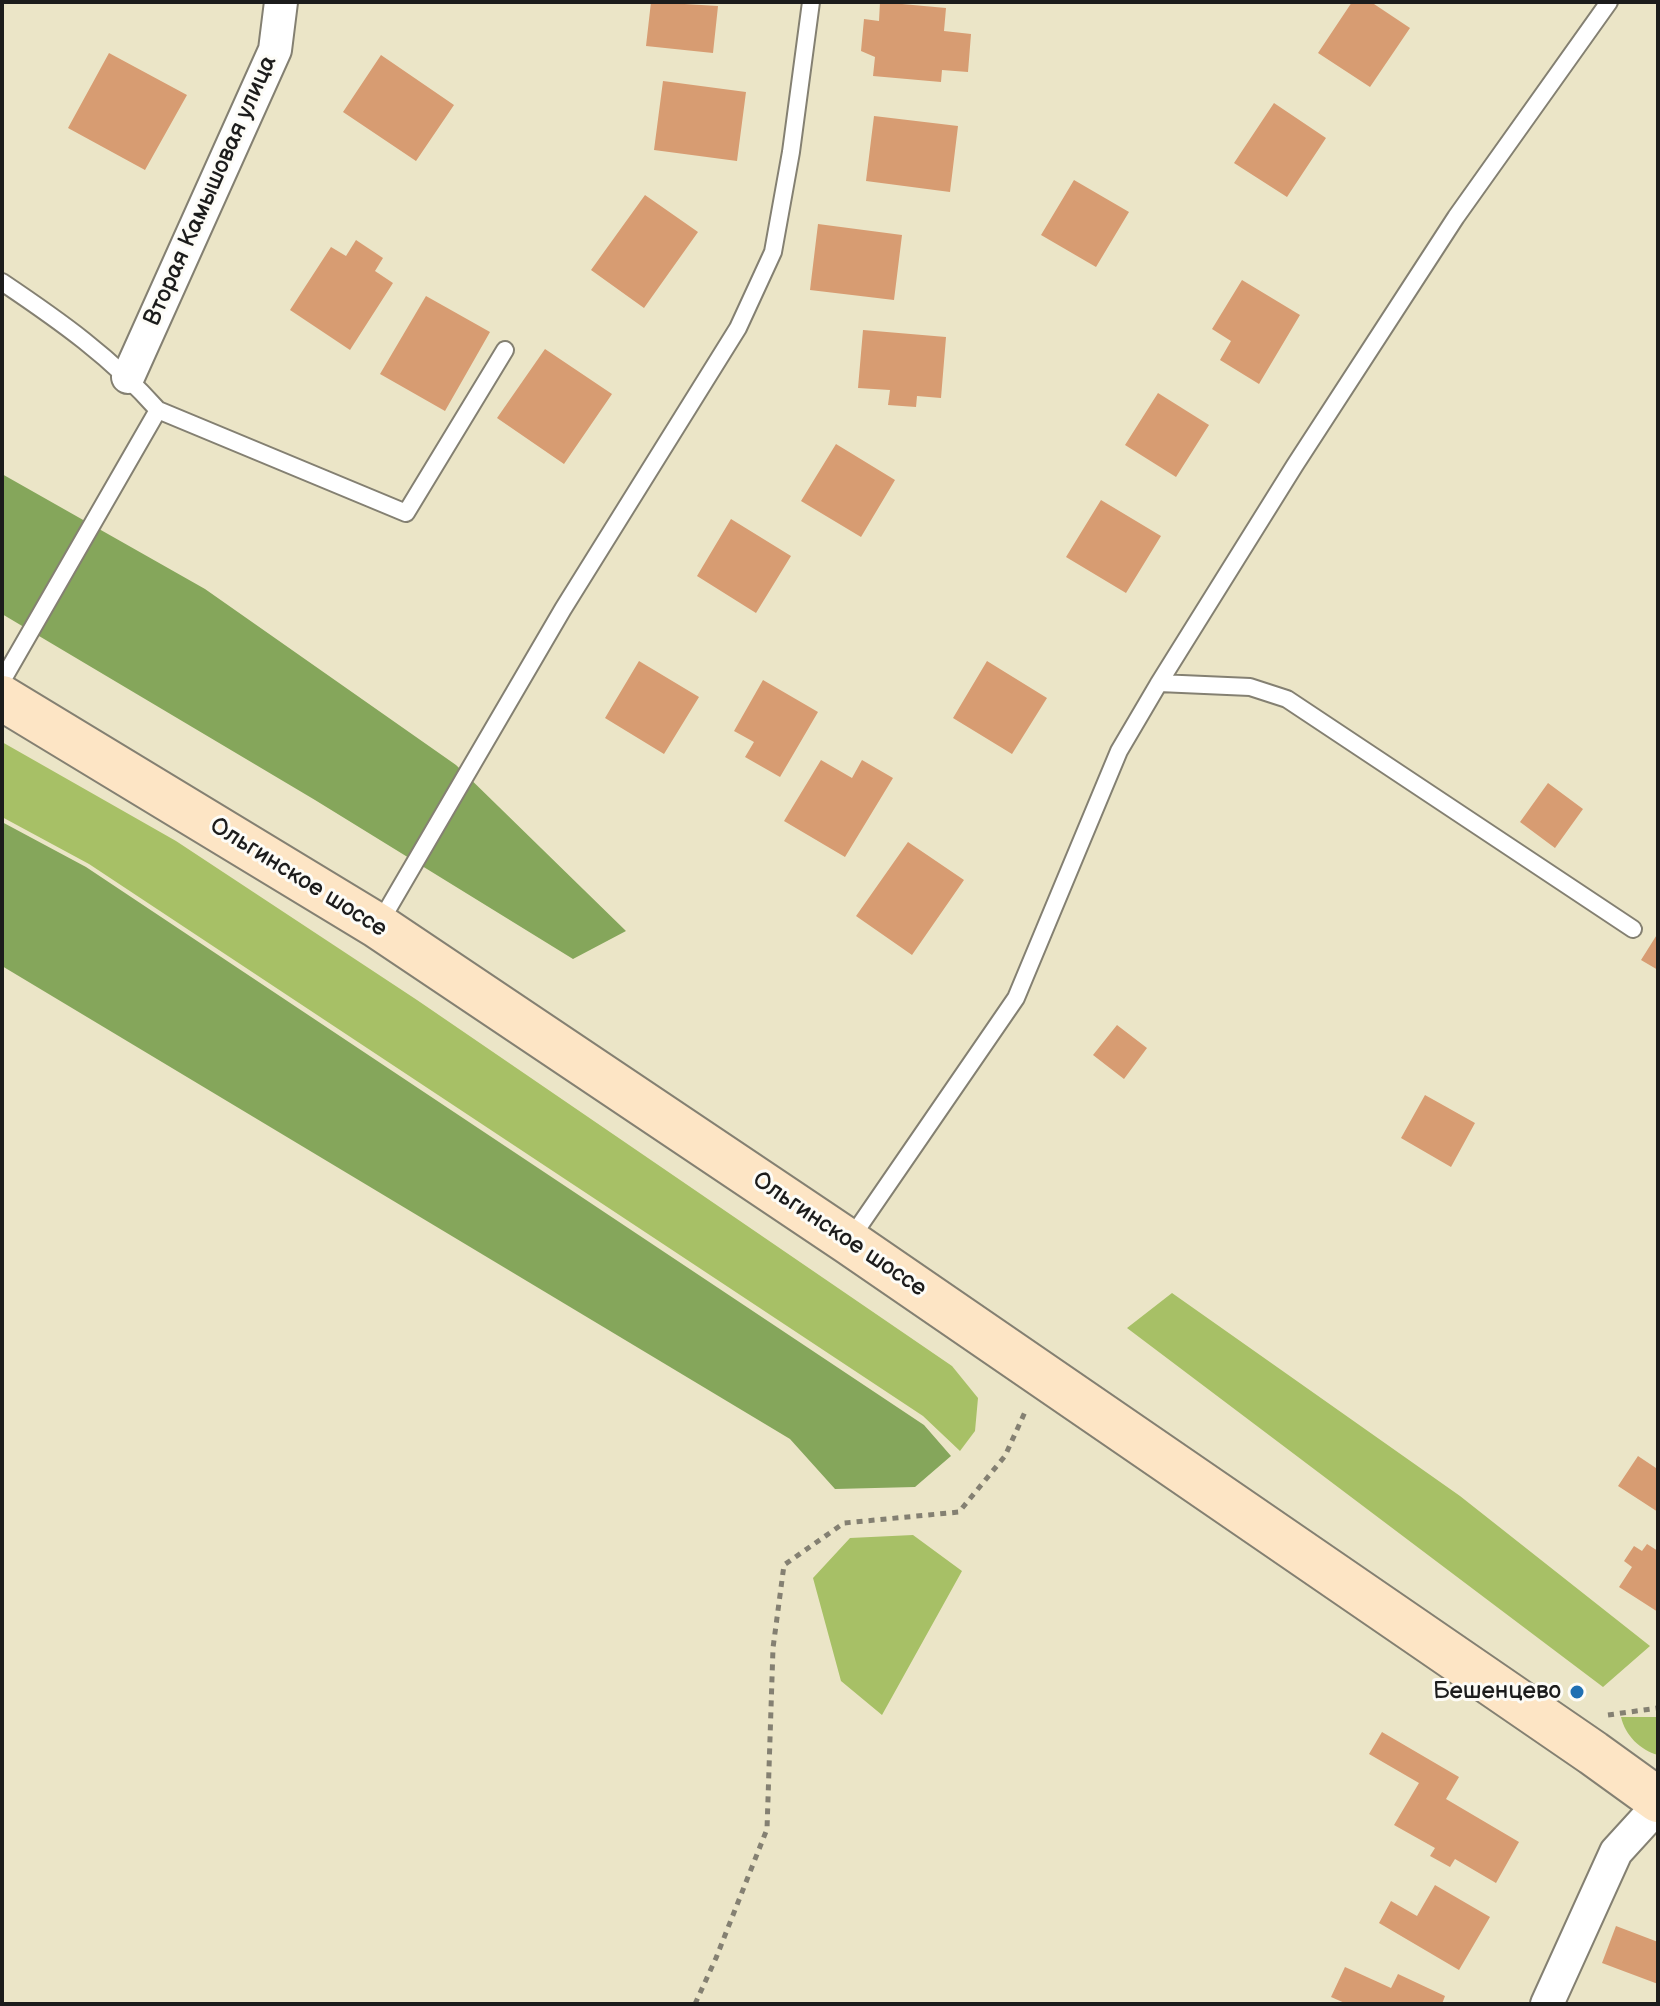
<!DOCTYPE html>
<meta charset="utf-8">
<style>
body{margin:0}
#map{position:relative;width:1660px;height:2006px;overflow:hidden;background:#ebe5c7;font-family:"Balsamiq Sans",sans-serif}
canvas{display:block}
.frame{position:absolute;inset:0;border:4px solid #1c1c1c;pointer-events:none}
</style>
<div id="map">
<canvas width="1660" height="2006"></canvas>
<div class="frame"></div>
</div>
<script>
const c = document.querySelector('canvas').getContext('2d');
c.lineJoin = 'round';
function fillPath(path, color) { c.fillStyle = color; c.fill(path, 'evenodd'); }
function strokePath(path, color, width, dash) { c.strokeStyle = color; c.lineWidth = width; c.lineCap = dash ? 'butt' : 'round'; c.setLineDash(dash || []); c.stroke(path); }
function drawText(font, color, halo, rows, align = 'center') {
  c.font = font + ' "Balsamiq Sans",sans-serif'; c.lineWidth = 6; c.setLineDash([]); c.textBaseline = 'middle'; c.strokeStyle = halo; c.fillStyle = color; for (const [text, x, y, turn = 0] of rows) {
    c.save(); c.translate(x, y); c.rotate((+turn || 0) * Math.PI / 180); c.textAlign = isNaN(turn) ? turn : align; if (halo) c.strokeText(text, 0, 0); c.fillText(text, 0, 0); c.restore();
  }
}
const green = new Path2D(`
 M2 742 176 841 417 1000 952 1366 978 1398 975 1431 960 1451 923 1416 89 864 2 817Z
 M1172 1293 1460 1496 1650 1646 1603 1687 1127 1328Z
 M913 1535 962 1571 882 1715 841 1681 813 1578 850 1538Z
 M1621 1717H1658V1755C1640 1750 1625 1735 1621 1717Z`);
const forest = new Path2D(`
 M2 474 205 589 456 765 626 931 573 959 315 800 2 614Z
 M2 822 86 867 924 1425 951 1456 915 1487 835 1489 790 1439 2 966Z`);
const building = new Path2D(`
 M651 2 718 6 713 53 646 46Z
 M880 2 946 8 944 31 971 34 968 72 942 70 941 82 873 76 875 57 861 51 864 19 879 21Z
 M1352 2H1371L1410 28 1370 87 1318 53Z
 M109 53 187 95 145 170 68 128Z
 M381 55 454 105 416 161 343 112Z
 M663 81 746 92 737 161 654 150Z
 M1274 103 1326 138 1287 197 1234 163Z
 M874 116 958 126 950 192 866 181Z
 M1074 180 1129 212 1096 267 1041 235Z
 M645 195 698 232 644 308 591 270Z
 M818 224 902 235 894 300 810 290Z
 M356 240 383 258 375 271 393 283 350 350 290 310 331 247 346 256Z
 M1242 280 1300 315 1259 384 1220 360 1231 341 1212 329Z
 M426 296 490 332 445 411 380 374Z
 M863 330 946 337 941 398 917 396 916 407 888 405 890 390 858 388Z
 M545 349 612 394 564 464 497 418Z
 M1158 393 1209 425 1176 477 1125 445Z
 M836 444 895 480 861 537 801 501Z
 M1101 500 1161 536 1126 593 1066 557Z
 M731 519 791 556 756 613 697 576Z
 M639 661 699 697 664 754 605 718Z
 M987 661 1047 698 1012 754 953 718Z
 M763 680 818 712 780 777 745 757 754 742 734 731Z
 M821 760 852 778 862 760 893 778 845 857 784 821Z
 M1548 783 1583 809 1555 848 1520 822Z
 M908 842 964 880 912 955 856 916Z
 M1658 933V970L1641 960Z
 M1117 1025 1147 1048 1124 1079 1093 1055Z
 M1425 1095 1475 1123 1451 1167 1401 1138Z
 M1638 1456 1656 1468 1658 1464V1512L1618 1486Z
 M1647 1544 1658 1551V1612L1619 1587 1632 1567 1624 1561 1634 1546 1642 1551Z
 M1382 1732 1459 1777 1446 1799 1519 1842 1496 1883 1455 1859 1450 1867 1430 1856 1435 1848 1394 1825 1419 1783 1369 1754Z
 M1435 1885 1490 1917 1459 1970 1379 1923 1391 1901 1417 1916Z
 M1616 1926 1658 1942V1984L1602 1963Z
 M1345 1967 1391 1988 1398 1974 1445 1996 1442 2004H1347L1331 1997Z`);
const path = new Path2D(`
 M1608 1715 1658 1708
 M695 2004 716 1958 767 1829 773 1648 784 1565 844 1523 959 1512 1005 1456 1025 1412`);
const service = new Path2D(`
 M2 282C60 321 111 357 158 410L406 513 505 350
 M2 681 158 410
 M1159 683 1250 687 1287 699 1633 929
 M379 924 563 609 738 328 773 252 791 152 811 2
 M849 1241 1016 998 1119 751 1159 683 1295 465 1456 217 1609 2`);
const minor = new Path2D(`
 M128 377 275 50 281 2
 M1547 2004 1616 1852 1658 1806`);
const secondary = new Path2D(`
 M2 698 378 926 849 1242 1593 1753 1658 1800`);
const markers = [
 [1577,1692,8,"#1f6fb2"]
];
const streetNames = [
 ["Вторая Камышовая улица",211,191,-66],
 ["Ольгинское шоссе",298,878,32],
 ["Ольгинское шоссе",839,1235,34]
];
const poiNames = [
 ["Бешенцево",1561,1692]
];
fillPath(green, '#a7c066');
fillPath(forest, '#85a65b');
fillPath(building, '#d79c72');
strokePath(service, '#848072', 20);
strokePath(minor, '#848072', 36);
strokePath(secondary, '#848072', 48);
strokePath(path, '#848072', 5, [6, 6]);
strokePath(service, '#fff', 16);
strokePath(minor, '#fff', 32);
strokePath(secondary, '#fde5c5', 44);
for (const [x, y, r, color] of markers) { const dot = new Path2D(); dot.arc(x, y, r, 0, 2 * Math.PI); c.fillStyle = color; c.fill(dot); strokePath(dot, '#fdfcf7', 3); }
drawText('24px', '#1c1c1c', '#fdfcf7', streetNames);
drawText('24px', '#1c1c1c', '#fdfcf7', poiNames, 'right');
</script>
